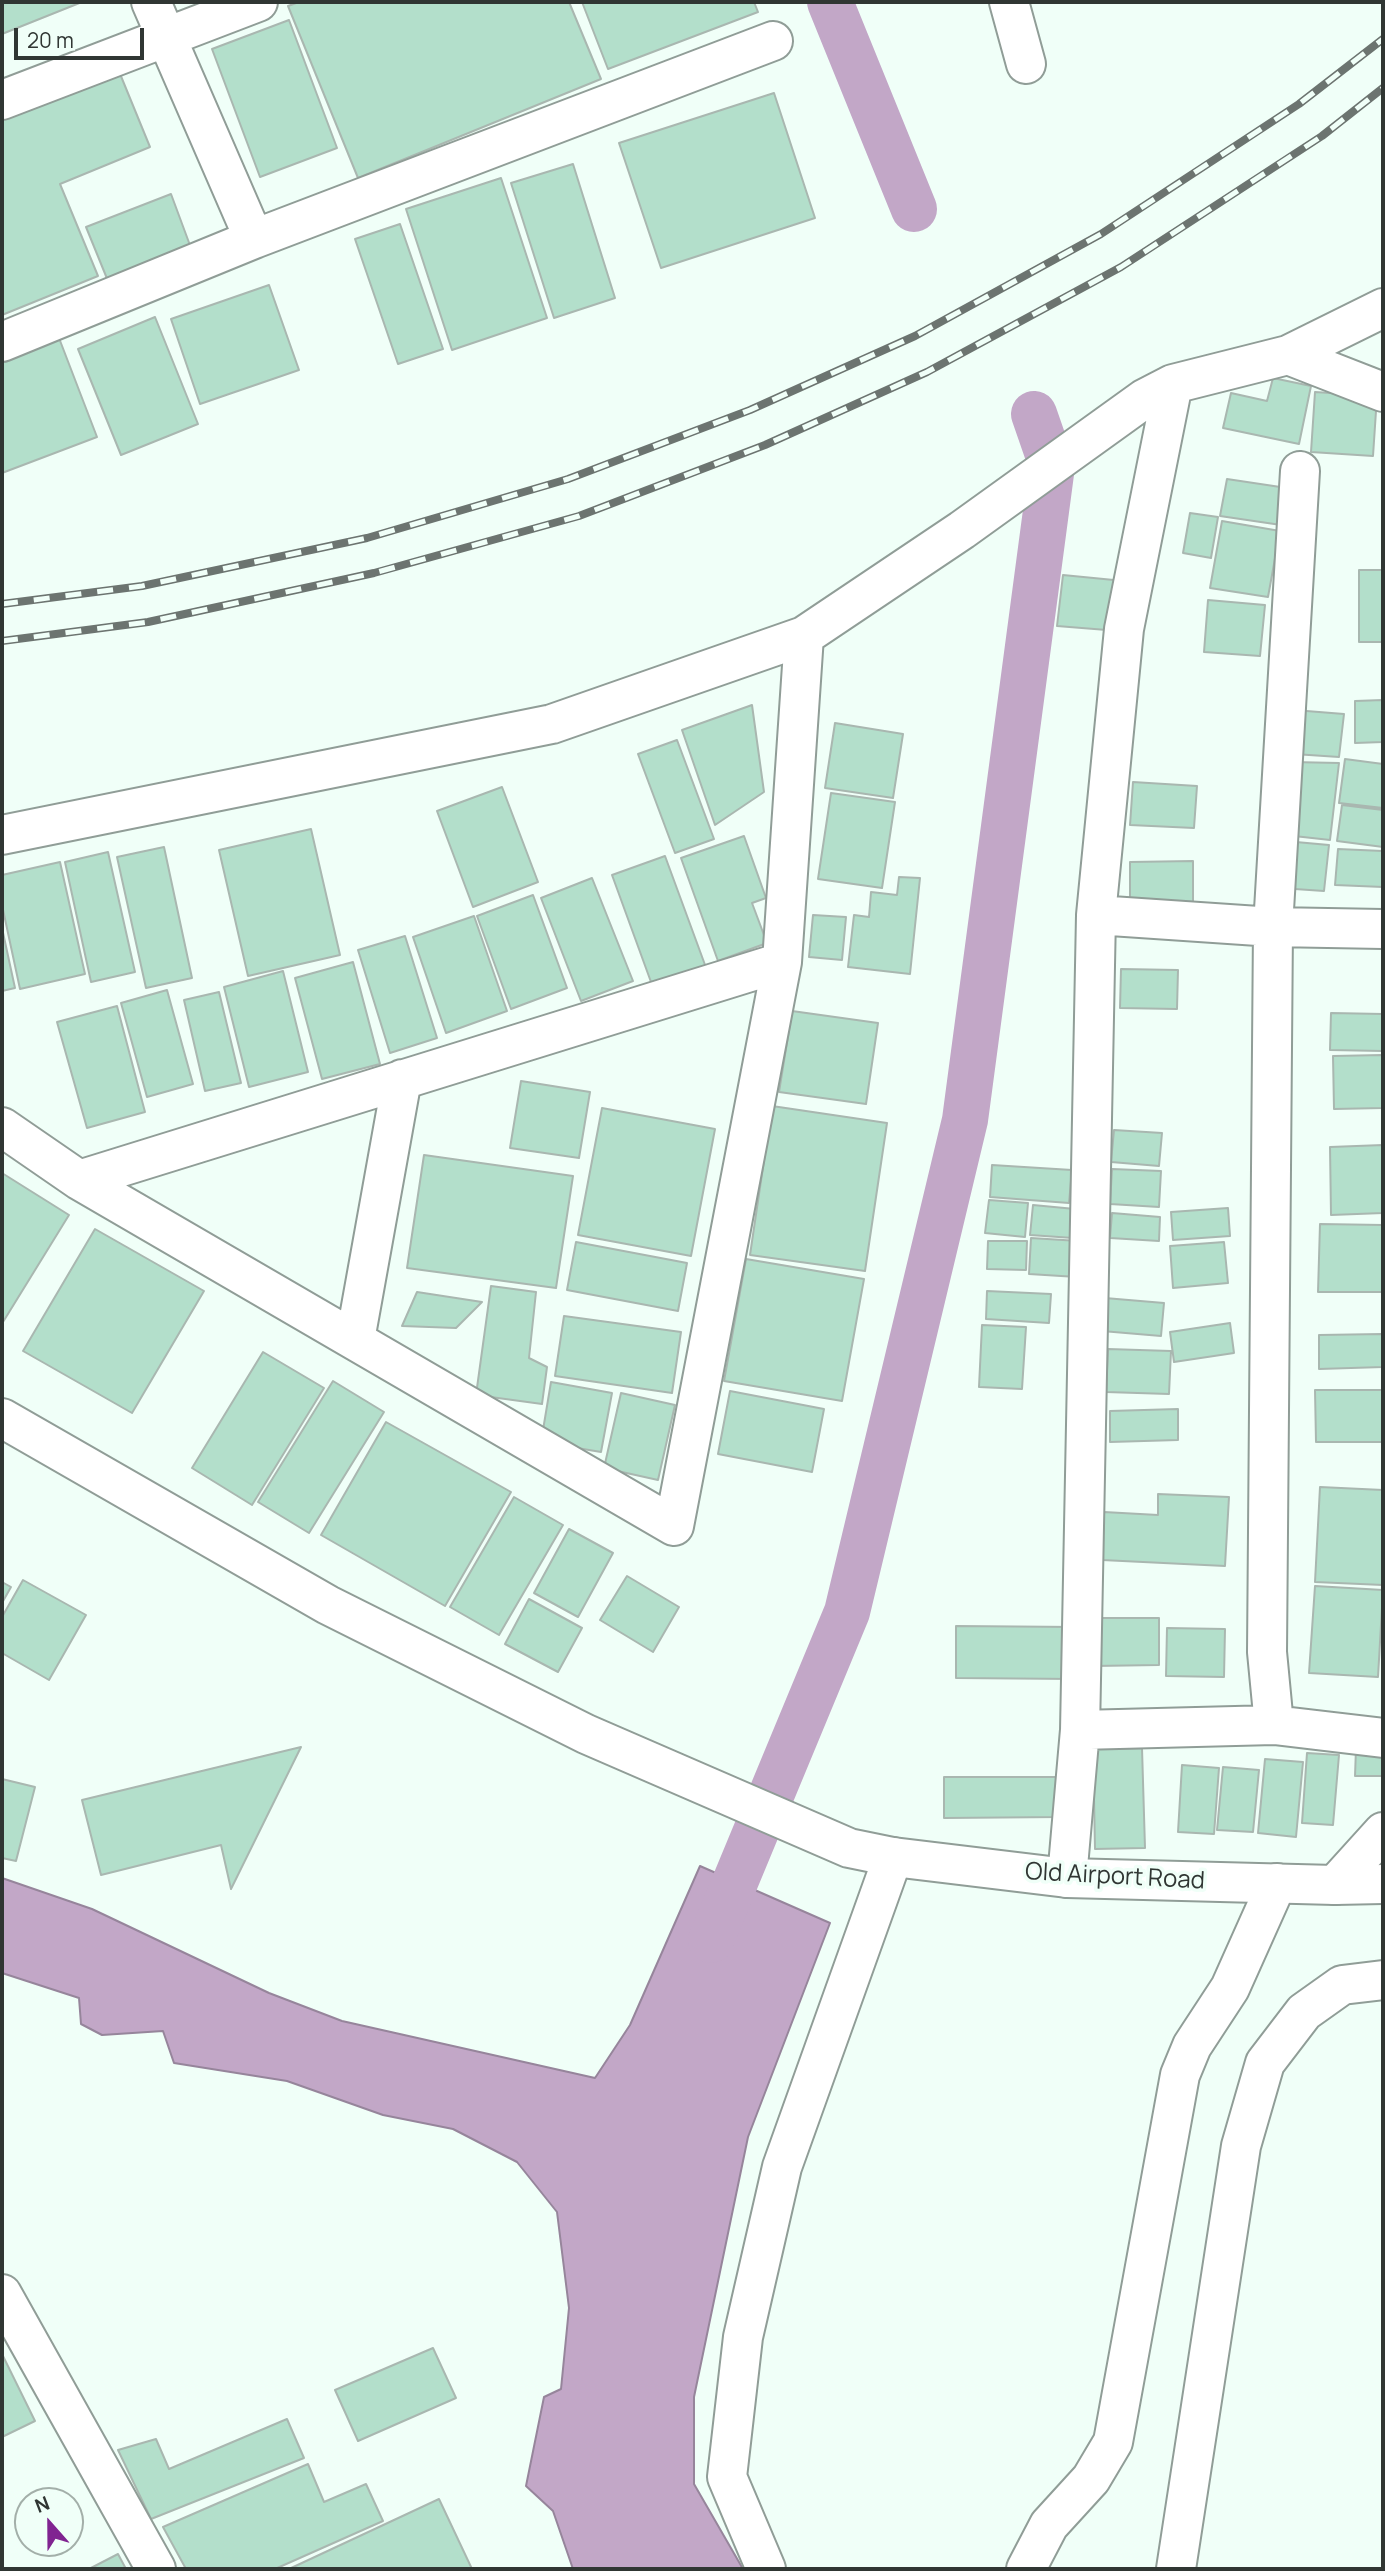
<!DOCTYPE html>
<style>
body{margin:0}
#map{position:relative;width:1385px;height:2571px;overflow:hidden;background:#f0fff8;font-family:Manrope,sans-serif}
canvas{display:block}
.frame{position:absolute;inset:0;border:4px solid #303633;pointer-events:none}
.north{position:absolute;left:14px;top:2487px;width:70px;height:70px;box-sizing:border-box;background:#f0fff8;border:2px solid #a3afa9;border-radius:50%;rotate:339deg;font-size:19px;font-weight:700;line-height:28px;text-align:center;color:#303633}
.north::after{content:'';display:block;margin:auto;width:24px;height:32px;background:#802491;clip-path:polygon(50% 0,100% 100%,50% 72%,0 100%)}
.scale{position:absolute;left:14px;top:28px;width:130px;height:32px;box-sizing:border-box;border:4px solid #303633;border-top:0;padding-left:9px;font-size:21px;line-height:24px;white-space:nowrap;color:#303633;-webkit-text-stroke:5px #f0fff8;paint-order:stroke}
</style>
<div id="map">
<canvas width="1385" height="2571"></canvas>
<div class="frame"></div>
<div class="north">N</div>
<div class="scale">20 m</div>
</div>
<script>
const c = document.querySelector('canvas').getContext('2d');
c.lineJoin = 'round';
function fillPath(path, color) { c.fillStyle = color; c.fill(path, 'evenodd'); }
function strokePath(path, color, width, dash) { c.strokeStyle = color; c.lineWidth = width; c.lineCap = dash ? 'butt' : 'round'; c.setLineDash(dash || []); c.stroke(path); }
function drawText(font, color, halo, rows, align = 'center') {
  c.font = font + ' Manrope,sans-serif'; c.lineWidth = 7; c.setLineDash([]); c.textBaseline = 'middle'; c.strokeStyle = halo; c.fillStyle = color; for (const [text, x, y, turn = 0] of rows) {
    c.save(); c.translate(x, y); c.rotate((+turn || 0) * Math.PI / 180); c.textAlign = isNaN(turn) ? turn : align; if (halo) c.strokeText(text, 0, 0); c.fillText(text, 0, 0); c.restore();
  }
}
const water = new Path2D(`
 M700 1866 830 1923 748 2137 694 2397V2484L743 2569H573L553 2511 526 2486 544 2397 561 2389 569 2308 557 2212 517 2162 453 2129 383 2115 287 2081 174 2063 163 2031 102 2035 81 2024 79 1998 2 1973V1878L92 1909 269 1993 342 2021 595 2078 630 2025Z`);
const canal = new Path2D(`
 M830 2 914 209
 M711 1940 847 1612 965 1120 1052 466 1034 414`);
const building = new Path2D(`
 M2 2H82L2 34Z
 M299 2H569L601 79 358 178 288 6Z
 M582 2H754L758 12 608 69Z
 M289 20 337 148 260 177 212 49Z
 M116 64 150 147 60 184 98 276 2 315V110Z
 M774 93 815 218 661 268 619 143Z
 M573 164 615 298 554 318 511 183Z
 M501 178 547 318 452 350 406 209Z
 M171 194 191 248 108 281 86 227Z
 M400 224 443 349 398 364 355 239Z
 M269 285 299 370 200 404 171 319Z
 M155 317 198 424 121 455 78 349Z
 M59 338 97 437 2 473V360Z
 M1273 378 1311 386 1299 444 1223 428 1231 393 1267 401Z
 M1315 392 1377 396 1373 456 1311 452Z
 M1227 479 1287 488 1281 525 1220 516Z
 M1190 513 1218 517 1211 558 1183 553Z
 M1222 521 1280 531 1268 597 1210 588Z
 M1359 570H1383V642H1359Z
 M1063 575 1124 581 1119 631 1057 626Z
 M1208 600 1265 605 1260 656 1204 652Z
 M1383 700V742L1355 743V701Z
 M752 705 764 792 715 825 682 730Z
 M1294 710 1344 714 1339 757 1294 754Z
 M835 723 903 734 893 798 825 788Z
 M677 740 714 839 675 853 638 754Z
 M1345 759 1383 764V808L1339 803Z
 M1292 762 1339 763 1330 840 1285 835Z
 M1133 782 1197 786 1194 828 1130 825Z
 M502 787 538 882 473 907 437 811Z
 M831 793 895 802 882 888 818 879Z
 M1342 805 1383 810V847L1337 841Z
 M311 829 340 955 248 976 219 850Z
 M744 836 766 898 752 903 767 943 718 961 681 858Z
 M1285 841 1329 845 1324 891 1280 888Z
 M164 847 192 978 146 988 117 857Z
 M1338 849 1383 851V887L1335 885Z
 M108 852 135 972 91 982 65 862Z
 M665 856 708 973 655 993 612 875Z
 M1193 861V910L1130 911V862Z
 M60 862 85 974 20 989 2 905V875Z
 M899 877 920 878 910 974 848 967 854 915 869 917 871 892 897 895Z
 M592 878 633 981 581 1001 541 898Z
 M533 895 567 988 511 1009 477 916Z
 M813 915 846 917 842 960 809 957Z
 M474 916 507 1011 446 1033 413 937Z
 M2 928 15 988 2 991Z
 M405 936 437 1038 390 1053 358 950Z
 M353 962 380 1064 322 1079 295 978Z
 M1121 969 1178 970 1177 1009 1120 1008Z
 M283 971 308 1072 249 1087 224 987Z
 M167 990 193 1084 147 1097 121 1003Z
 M219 992 241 1083 205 1091 184 1000Z
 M117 1006 145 1112 87 1128 57 1022Z
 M792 1011 878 1023 866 1104 779 1092Z
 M1331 1013 1383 1014V1051L1330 1050Z
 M1383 1055V1108L1334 1109 1333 1056Z
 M521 1081 590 1092 579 1158 510 1148Z
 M772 1106 887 1123 865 1271 750 1255Z
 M602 1108 715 1129 691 1256 578 1235Z
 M1114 1130 1162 1133 1159 1166 1111 1162Z
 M1383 1145V1213L1331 1215 1330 1147Z
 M424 1155 573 1176 556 1288 407 1268Z
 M992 1165 1072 1170 1069 1203 990 1197Z
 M1112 1169 1161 1171 1159 1207 1110 1204Z
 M2 1173 69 1215 3 1322 2 1321Z
 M989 1200 1028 1203 1025 1237 985 1233Z
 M1033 1205 1075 1209 1073 1238 1030 1235Z
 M1228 1208 1230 1236 1173 1240 1171 1212Z
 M1112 1213 1160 1217 1159 1241 1110 1238Z
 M1320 1224 1383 1225V1292H1318Z
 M95 1229 204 1291 132 1413 23 1351Z
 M1031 1238 1079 1241 1077 1277 1029 1274Z
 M988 1241H1027L1026 1270 987 1269Z
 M576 1242 687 1263 678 1311 567 1290Z
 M1224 1242 1228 1283 1173 1288 1170 1246Z
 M746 1259 864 1279 842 1401 724 1381Z
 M491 1286 536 1292 529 1358 547 1367 542 1404 476 1395Z
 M987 1291 1051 1294 1049 1323 986 1319Z
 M417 1292 482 1302 456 1328 402 1326Z
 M1105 1298 1164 1303 1161 1336 1102 1331Z
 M564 1316 681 1332 672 1393 555 1376Z
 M1230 1323 1234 1353 1174 1362 1170 1332Z
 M982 1325 1026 1327 1022 1389 979 1387Z
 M1382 1334 1383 1367 1319 1369V1335Z
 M1108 1349 1171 1351 1169 1394 1106 1392Z
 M263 1352 324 1388 252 1505 192 1468Z
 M333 1381 384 1412 309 1533 258 1502Z
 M551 1382 612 1393 601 1452 541 1442Z
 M1315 1390H1383V1442H1316Z
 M730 1391 824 1409 812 1472 718 1454Z
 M621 1393 675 1405 658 1480 604 1468Z
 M1178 1409V1440L1110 1442V1411Z
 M386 1422 511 1492 445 1606 321 1535Z
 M1320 1487 1383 1490V1585L1315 1582Z
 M1158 1494 1229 1497 1225 1566 1102 1560 1104 1512 1158 1515Z
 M514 1497 563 1525 499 1635 450 1607Z
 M569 1529 613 1553 578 1617 534 1593Z
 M627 1576 679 1607 653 1652 600 1620Z
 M23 1580 86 1615 49 1680 2 1653V1617Z
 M2 1582 11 1587 2 1603Z
 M1315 1586 1383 1590 1378 1677 1309 1673Z
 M529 1599 582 1628 558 1672 505 1644Z
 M1093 1618H1159V1665L1094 1666Z
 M956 1626 1076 1627 1074 1679 956 1678Z
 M1167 1628 1225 1629 1224 1677 1166 1676Z
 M301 1747 231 1889 221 1845 101 1875 82 1800Z
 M1142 1748 1145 1848 1095 1849 1093 1749Z
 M1356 1748 1383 1749V1776H1355Z
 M1307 1753 1339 1755 1333 1825 1302 1823Z
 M1265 1759 1303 1762 1296 1837 1258 1833Z
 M1182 1765 1219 1768 1214 1834 1178 1832Z
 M1223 1767 1259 1770 1253 1832 1217 1830Z
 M944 1777H1061V1817L944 1818Z
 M2 1779 35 1787 16 1861 2 1858Z
 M433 2348 456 2398 358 2441 335 2390Z
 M2 2354 35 2421 2 2437Z
 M287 2419 304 2458 151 2519 118 2450 156 2439 169 2469Z
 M308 2464 324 2502 366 2484 383 2521 275 2569H186L163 2527Z
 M439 2499 472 2569H289Z
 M118 2554 126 2569H89Z`);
const minor = new Path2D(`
 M151 2 254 239 773 41
 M1009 2 1026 64
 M2 100 258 2
 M2 342 254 239
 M1288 355 1383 392
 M2 835 552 724 804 636 962 530 1144 399 1173 384 1288 355 1383 308
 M1096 915 1273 927 1383 929
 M2 1127 79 1180 674 1526 782 962 804 636
 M79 1180 782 962
 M355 1340 402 1079
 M1274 1725 1383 1738
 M1080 1730 1274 1725 1267 1652 1273 927 1300 471
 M1067 1878 1080 1730 1096 915 1124 629 1173 384
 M1335 1885 1383 1832
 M2 2294 156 2569
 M766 2569 727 2477 743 2337 782 2167 893 1857
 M1026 2569 1049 2525 1091 2479 1113 2442 1180 2075 1192 2046 1230 1988 1277 1883
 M1176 2569 1241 2146 1265 2063 1304 2012 1342 1985 1383 1980`);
const major = new Path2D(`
 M2 1418 328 1605 586 1734 849 1848 893 1857 1067 1878 1335 1885 1383 1884`);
const rail = new Path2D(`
 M2 604 142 586 367 538 568 479 750 410 915 336 1101 234 1299 104 1383 39
 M2 641 148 622 374 573 579 516 765 445 927 372 1121 267 1322 136 1383 88`);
const streetNames = [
 ["Old Airport Road",1115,1877,3]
];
fillPath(water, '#c2a7c7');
strokePath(water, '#96859b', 2);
strokePath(canal, '#c2a7c7', 46);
fillPath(building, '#b3dfcb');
strokePath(building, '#a9b7b0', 2);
strokePath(minor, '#909d97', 42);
strokePath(major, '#909d97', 42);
strokePath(minor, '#fff', 38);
strokePath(major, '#fff', 38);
strokePath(rail, '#6c7470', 8);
strokePath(rail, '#f0fff8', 5, [16]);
drawText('24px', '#303633', '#f0fff8', streetNames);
</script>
